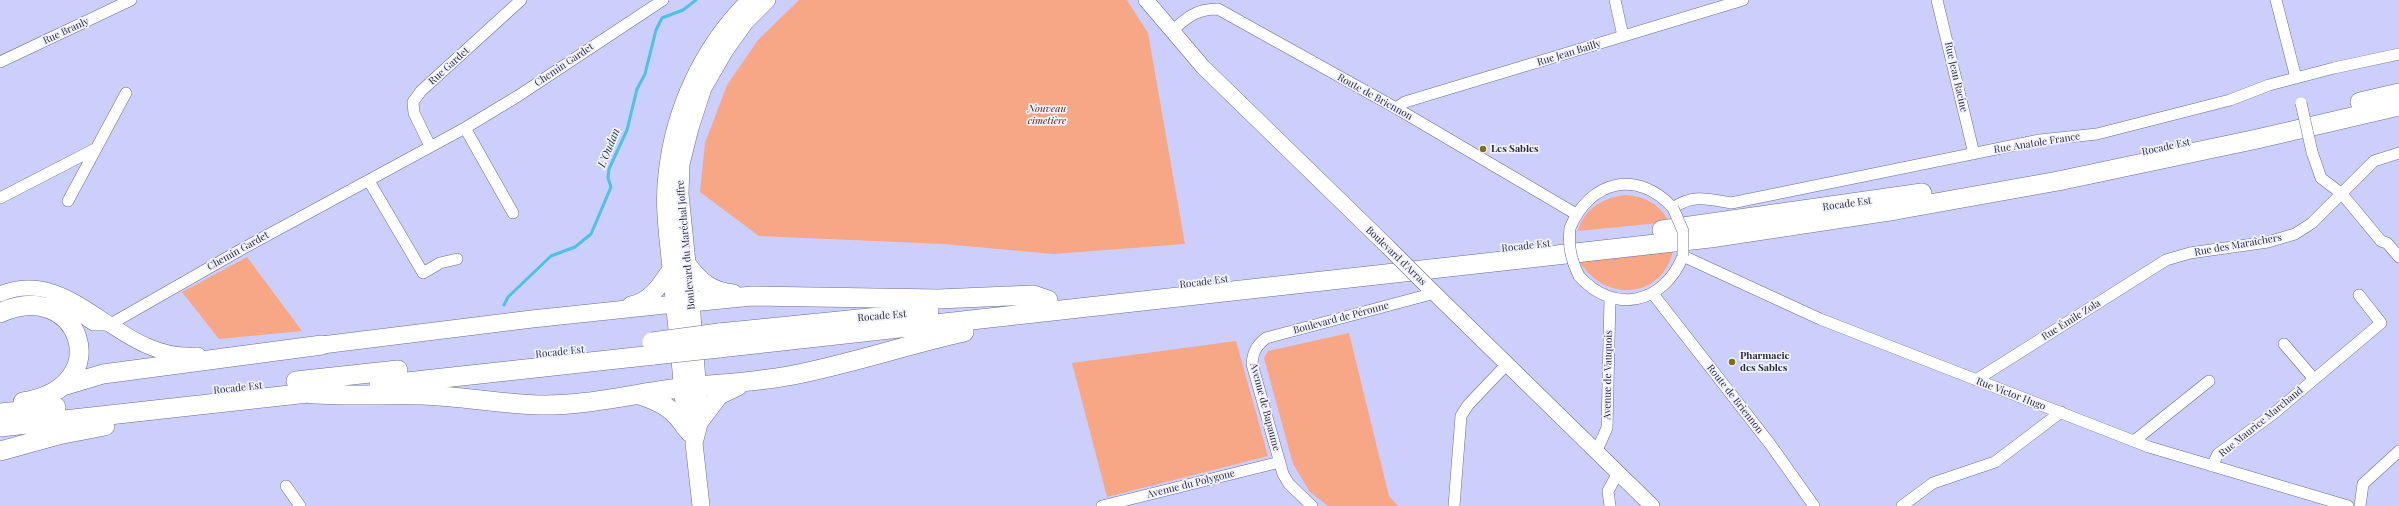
<!DOCTYPE html>
<meta charset="utf-8">
<style>
body{margin:0}
canvas{display:block;background:#cccefb}
</style>
<canvas width="2399" height="506"></canvas>
<script>
const c = document.querySelector('canvas').getContext('2d');
c.lineJoin = 'round';
function fillPath(path, color) { c.fillStyle = color; c.fill(path, 'evenodd'); }
function strokePath(path, color, width, dash) { c.strokeStyle = color; c.lineWidth = width; c.lineCap = dash ? 'butt' : 'round'; c.setLineDash(dash || []); c.stroke(path); }
function drawText(font, color, halo, rows, align = 'center') {
  c.font = font + ' "Playfair Display",serif'; c.lineWidth = 3.5; c.setLineDash([]); c.textBaseline = 'middle'; c.strokeStyle = halo; c.fillStyle = color; for (const [text, x, y, turn = 0] of rows) {
    c.save(); c.translate(x, y); c.rotate((+turn || 0) * Math.PI / 180); c.textAlign = isNaN(turn) ? turn : align; if (halo) c.strokeText(text, 0, 0); c.fillText(text, 0, 0); c.restore();
  }
}
const green = new Path2D(`
 M799 0H1127L1148 33 1185 244 1053 254 944 244 759 236 700 192 705 143 727 85 758 40Z
 M1625 195C1644 196 1660 204 1669 222L1578 231C1584 209 1602 198 1625 195Z
 M1673 251C1662 299 1605 303 1580 262Z
 M247 257 302 331 219 339 182 292Z
 M1349 333 1389 496 1398 506H1328L1310 492 1293 464 1264 358 1268 351Z
 M1236 341 1268 456 1107 497 1072 363Z`);
const stream = new Path2D(`
 M504 305 508 297 551 256 575 247 591 234 611 187 608 178 609 169 627 130 637 89 645 74 656 30 662 18 683 10 696 0`);
const street = new Path2D(`
 M1615 0 1623 36
 M1937 0 1974 154
 M2276 0 2296 78
 M1172 31C1187 17 1197 9 1218 9L1396 108 1576 214
 M0 62 131 0
 M1396 108 1405 102 1743 0
 M465 128 513 213
 M430 146 414 113 413 102 421 91 521 0
 M2312 152 2321 178 2342 194 2381 241 2387 243 2399 257
 M369 181 423 273 440 263 457 259
 M0 198 95 149
 M68 201 126 93
 M1570 228C1590 180 1638 169 1673 208 1693 194 1708 199 1731 203L2040 140 2097 134 2230 100 2269 85 2334 68 2399 54
 M1579 276C1614 315 1664 304 1683 256L1820 319 2149 447 2348 506
 M1653 294 1770 444 1814 506
 M53 298 93 325H109L242 249 465 128 518 96 663 0
 M2284 344 2314 379
 M1976 380 2166 260 2190 253 2268 242 2295 234 2312 223 2374 161 2399 153
 M2134 441 2209 381
 M1597 450 1607 428 1610 298
 M2212 466 2218 454 2273 414 2381 323 2359 295
 M286 486 300 506
 M1102 506 1280 462
 M1312 506 1289 484 1283 474 1252 364C1253 352 1256 346 1266 338L1435 293
 M1454 506 1461 416 1468 405 1508 363
 M1610 506 1608 491 1618 473
 M1902 506 1933 483 1995 462 2061 412
 M2360 506 2363 484 2399 451`);
const secondary = new Path2D(`
 M1146 0 1203 67 1388 247
 M1425 284 1652 506
 M0 294C75 263 116 362 198 355`);
const primary = new Path2D(`
 M631 305C650 302 661 284 671 269
 M322 345 532 319 684 303
 M689 433 686 428C682 375 676 322 671 268 668 237 663 206 667 174 674 109 703 46 750 0
 M701 506 694 443 700 420 691 302 680 194 681 164 690 128 703 88 725 50 745 22 767 0`);
const highway = new Path2D(`
 M2360 102 2399 93
 M1662 230 1922 193
 M687 265C700 282 711 292 733 294
 M691 302 752 296 938 299 1033 295 1048 300
 M0 313C79 276 119 387 23 402
 M719 333 929 312
 M719 348 1710 238 1896 210 2058 181 2257 139 2399 106
 M296 381 398 370
 M379 385 654 355
 M63 386 103 374 322 345
 M305 393C344 397 383 394 422 395 461 396 500 404 539 405 583 406 628 395 672 389 711 384 749 383 788 376 848 365 905 345 964 332
 M640 395C661 402 674 409 686 428
 M0 413 56 407
 M700 420 719 395 738 386
 M0 427 317 392
 M0 451 58 435 105 426`);
const streetBridge = new Path2D(`
 M2301 103 2312 152
 M1673 208 1683 231V256
 M1570 228C1568 247 1571 259 1579 276`);
const secondaryBridge = new Path2D(`
 M1388 247 1425 284`);
const highwayBridge = new Path2D(`
 M652 342 719 333
 M654 355 719 348`);
const markers = [
 [1483,149,4,"#7c7214"],
 [1732,362,4,"#7c7214"]
];
const streetNames = [
 ["Rue Branly",66,31,-25],
 ["Rue Jean Bailly",1569,53,-17],
 ["Chemin Gardet",564,65,-34],
 ["Rue Gardet",449,66,-42],
 ["Rue Jean Racine",1956,77,77],
 ["Route de Briennon",1375,97,29],
 ["Rue Anatole France",2037,143,-9],
 ["Rocade Est",2166,147,-12],
 ["Rocade Est",1847,204,-8],
 ["Boulevard du Maréchal Joffre",686,245,-95],
 ["Rue des Maraîchers",2238,245,-10],
 ["Rocade Est",1526,246,-6],
 ["Chemin Gardet",238,251,-29],
 ["Boulevard d'Arras",1396,256,44],
 ["Rocade Est",1204,282,-7],
 ["Rocade Est",882,316,-5],
 ["Boulevard de Péronne",1341,318,-15],
 ["Rue Émile Zola",2071,320,-32],
 ["Rocade Est",560,352,-6],
 ["Avenue de Vauquois",1608,375,-89],
 ["Rocade Est",238,388,-6],
 ["Rue Victor Hugo",2011,394,21],
 ["Route de Briennon",1735,399,52],
 ["Avenue de Bapaume",1265,407,75],
 ["Rue Maurice Marchand",2261,422,-39],
 ["Avenue du Polygone",1191,484,-14]
];
const parkNames = [
 ["Nouveau",1047,109],
 ["cimetière",1047,121]
];
const poiNames = [
 ["Les Sables",1491,149],
 ["Pharmacie",1740,356],
 ["des Sables",1740,368]
];
const waterNames = [
 ["L'Oudan",609,148,-68]
];
fillPath(green, '#f8a786');
strokePath(stream, '#4dc1e6', 3);
strokePath(street, '#6c6d96', 12);
strokePath(secondary, '#6c6d96', 16);
strokePath(primary, '#6c6d96', 18);
strokePath(highway, '#6c6d96', 20);
strokePath(street, '#fff', 11);
strokePath(secondary, '#fff', 15);
strokePath(primary, '#fff', 17);
strokePath(highway, '#fff', 19);
strokePath(streetBridge, '#6c6d96', 12, []);
strokePath(secondaryBridge, '#6c6d96', 16, []);
strokePath(highwayBridge, '#6c6d96', 20, []);
strokePath(streetBridge, '#fff', 11);
strokePath(secondaryBridge, '#fff', 15);
strokePath(highwayBridge, '#fff', 19);
for (const [x, y, r, color] of markers) { const dot = new Path2D(); dot.arc(x, y, r, 0, 2 * Math.PI); c.fillStyle = color; c.fill(dot); strokePath(dot, '#f1f2fc', 1.5); }
drawText('10px', '#2b2b3d', '#f1f2fc', streetNames);
drawText('italic 10px', '#502614', '#f1f2fc', parkNames);
drawText('bold 10px', '#2b2b3d', '#f1f2fc', poiNames, 'left');
drawText('italic 11px', '#28414a', '#f1f2fc', waterNames);
</script>
